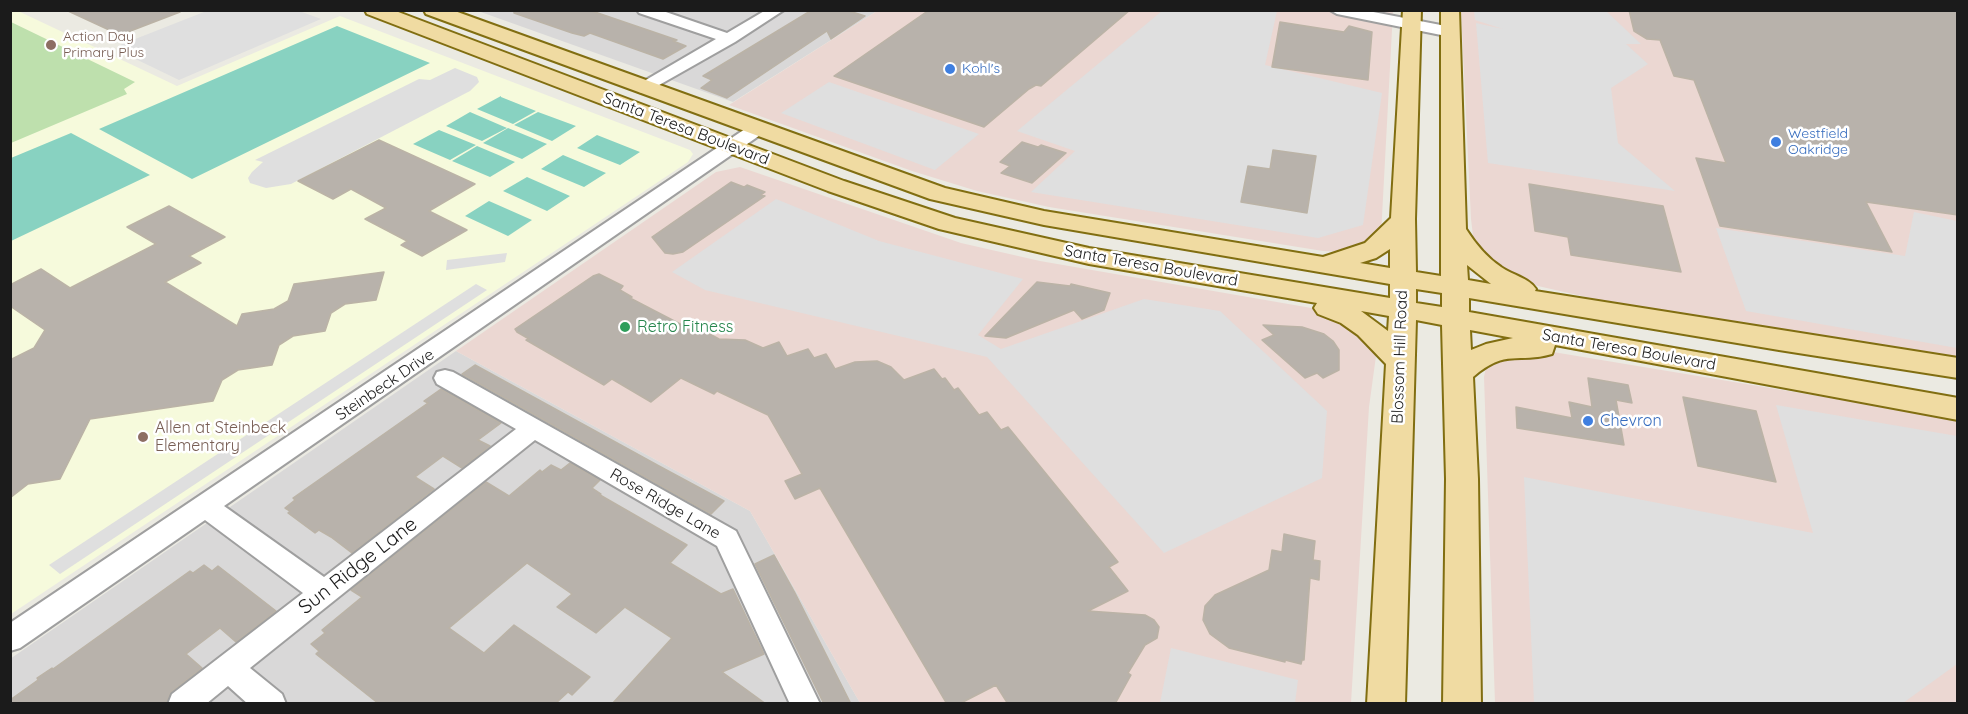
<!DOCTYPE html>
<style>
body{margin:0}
#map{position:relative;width:1968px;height:714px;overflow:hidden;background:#ebeae2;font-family:Quicksand,sans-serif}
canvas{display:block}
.frame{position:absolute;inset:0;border:12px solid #1b1b1b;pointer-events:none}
</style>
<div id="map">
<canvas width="1968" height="714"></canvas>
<div class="frame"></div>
</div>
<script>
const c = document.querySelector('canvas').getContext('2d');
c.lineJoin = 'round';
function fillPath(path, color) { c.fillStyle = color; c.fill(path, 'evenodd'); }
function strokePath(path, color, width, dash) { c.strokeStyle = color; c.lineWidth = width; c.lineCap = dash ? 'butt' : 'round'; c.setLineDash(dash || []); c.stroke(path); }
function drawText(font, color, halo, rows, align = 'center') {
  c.font = font + ' Quicksand,sans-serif'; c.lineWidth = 5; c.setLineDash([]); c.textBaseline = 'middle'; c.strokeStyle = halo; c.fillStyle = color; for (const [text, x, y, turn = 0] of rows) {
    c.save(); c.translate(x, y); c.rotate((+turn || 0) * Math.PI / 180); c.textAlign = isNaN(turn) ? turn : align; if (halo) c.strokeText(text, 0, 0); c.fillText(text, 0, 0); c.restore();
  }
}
const residential = new Path2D(`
 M478 11H877L733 102Z
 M456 351 750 511 860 703H11L10 659Z`);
const commercial = new Path2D(`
 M877 11H1393L1381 235 1350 252 1323 251 1049 207 977 191 912 171 729 105Z
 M1461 11H1957V368L1779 341 1538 286 1517 281 1475 252 1471 219Z
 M740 167 961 243 1040 261 1323 310 1370 338 1376 356 1369 407 1351 703H860L750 511 456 351 716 172Z
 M1553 352 1957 419V703H1495L1484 377 1487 362Z`);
const education = new Path2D(`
 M11 11H18L177 86 340 16 690 150 693 154 688 162 11 614Z`);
const grass = new Path2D(`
 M10 22H11L135 82 124 89 127 94 11 143Z`);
const pitch = new Path2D(`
 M337 26 430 63 192 179 99 129Z
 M501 96V97L536 111 513 124 477 109Z
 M470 112 507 128 482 141 446 126Z
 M538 112 576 126 552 141 514 125Z
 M508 128 547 144 522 159 483 143Z
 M439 130 476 145 450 160 413 144Z
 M71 133 150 175 11 241V158Z
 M597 135 640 152 620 165 577 148Z
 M477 146 515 162 490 177 452 161Z
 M563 155 606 173 584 187 541 169Z
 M527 177 570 196 547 211 503 191Z
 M489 201 532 220 508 236 465 216Z`);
const parking = new Path2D(`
 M209 10 299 11 321 19 179 80 121 52 128 49 120 45Z
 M1162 11H1277L1265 65 1382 93 1363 225 1318 238 1031 192 1075 151 1017 131Z
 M1474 11H1606L1641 44H1626L1648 64 1611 88 1618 143 1675 191 1488 163 1476 23 1503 29 1475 20Z
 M455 68 477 77 479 82 470 91 291 184 266 188 250 183 248 178 252 172 263 162 255 160 419 79 430 80Z
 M829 82 979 134 935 170 781 113Z
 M776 199 879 241 1023 279 978 335 1001 349 1144 299 1220 311 1327 411 1322 478 1164 553 987 357 705 290 672 272Z
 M1914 212 1957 221V348L1746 311 1716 228 1905 256Z
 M507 253 505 262 446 270 447 260Z
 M476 284 487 290 60 574 49 565Z
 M1776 405 1957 436V664L1903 703H1534L1524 477 1813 533Z
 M1171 648 1298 680 1295 703H1160Z`);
const building = new Path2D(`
 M66 10H180V12L120 35Z
 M514 10H589L677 40 673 41 686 46 663 59 590 33 584 36 572 33 514 13Z
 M812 10H846L865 16 831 39 827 31 727 98 701 88 712 80 703 76Z
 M929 10H1130L1041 86 1036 85 1029 89 984 127 834 76Z
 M1629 10H1958V215L1866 202 1892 252 1720 226 1696 158 1726 163 1694 80 1674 76 1660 40 1647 39 1634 31Z
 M1280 22 1344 32 1349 26 1372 32 1368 80 1272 67Z
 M379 140 475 184 429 211 467 230 422 256 401 245 407 241 365 219 386 208 351 189 333 199 298 181Z
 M1022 142 1038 147 1041 145 1066 153 1032 183 1001 173 1010 166 1000 162Z
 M1273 150 1316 156 1307 213 1241 202 1248 166 1270 169Z
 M731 182 744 187 747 185 765 192 761 195 765 196 683 252 673 254 665 253 652 237Z
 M1529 184 1663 206 1681 272 1571 255 1568 237 1535 231Z
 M169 206 225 237 189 256 201 263 165 282 237 326 242 314 274 309 288 301 294 284 384 272 376 300 345 304 331 313 325 331 293 336 279 345 272 365 238 370 222 380 213 401 90 419 60 479 28 484 10 498V360L34 348 45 330 10 306V285L41 269 70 288 156 244 127 227Z
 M599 274 623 286 620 290 632 297 630 298 682 325 687 322 719 339 745 340 763 348 779 342 787 356 808 349 814 358 826 354 835 369 855 362 877 361 891 367 904 380 934 369 942 379 945 378 954 390 958 388 979 415 987 412 1001 430 1008 427 1118 562 1109 567 1128 591 1088 611 1145 615 1154 620 1159 627 1157 638 1145 645 1128 673 1131 675 1115 704H1008L996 685 959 704H947L820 488 795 499 785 481 802 474 768 415 717 391 714 394 681 378 651 402 612 379 604 385 526 340 529 339 517 332 515 329 593 276Z
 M1037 282 1070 286 1071 284 1110 293 1104 310 1082 319 1074 310 1006 338 985 336Z
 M1263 325 1302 327 1324 334 1333 341 1339 350V370L1323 378 1317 373 1305 378 1262 340 1274 335Z
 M475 365 659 466 724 501 711 514 462 374Z
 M1588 378 1628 385 1632 403 1616 400 1624 445 1517 428 1516 407 1572 418 1569 402 1592 407Z
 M441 389 501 423 478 440 490 446 462 468 443 456 415 477 434 489 352 553 331 537 319 530 315 533 288 513 290 511 285 508 295 500 293 498 428 403 424 401Z
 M1683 397 1756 411 1776 482 1698 466Z
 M570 463 600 480 592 488 601 494 600 495 687 545 670 563 721 594 733 589 764 654 722 672 766 704H612L672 638 625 607 596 633 557 607 572 594 527 563 449 628 484 653 514 625 590 677 572 695 568 692 555 704H379L316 654 319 651 311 644 325 633 322 630 362 597 351 590 486 482 509 496 540 470 542 472 551 465 561 470Z
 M1284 534 1315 541 1313 560 1320 561 1319 580 1310 578 1304 660H1302L1301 664 1285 660V662L1229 648 1210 634 1203 620 1205 606 1215 595 1269 570 1272 550 1282 552Z
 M774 555 795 593 851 704H824L755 564Z
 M204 565 212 571 218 566 276 611 236 642 220 628 186 654 202 668 171 692 166 704H10V700L38 680 37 678 52 668 53 669 190 571 193 573Z`);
const minor = new Path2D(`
 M637 10H660L727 33 766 10H784L735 42 645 93 639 92 637 88 639 84 716 39 639 13Z
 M1330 10H1363L1451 27 1459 32 1451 37 1337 14Z
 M757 124 763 125 766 129 763 133 224 506 324 577 516 429 437 384 434 378 437 372 445 370 453 372 736 531 820 704H790L717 546 535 440 250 668 282 694 286 704H248L228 686 206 704H168L172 694 303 593 205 520 20 648 10 651V623L751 125Z`);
const major = new Path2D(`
 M365 10H393L844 181 955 218 1089 248 1390 298V284L1044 225 930 199 426 14 424 10H452L945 188 1044 211 1323 257 1365 243 1391 218 1403 10H1421L1415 219 1416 272 1441 276V10H1459L1466 229C1475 243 1486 257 1501 267 1512 275 1529 278 1536 289L1535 291 1958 358V378L1779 350 1469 298V312L1958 398V420L1555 345 1552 354C1517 364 1507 348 1473 377L1478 479 1481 704H1443L1446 479 1442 325 1416 320 1405 704H1367L1386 364 1358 335 1341 323 1318 314 1314 308 1317 303 1089 264 939 229 828 191 367 14ZM1390 249V268L1360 263 1376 258ZM1467 265 1491 284 1468 280ZM1416 289 1442 293V307L1416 303ZM1361 311 1389 316 1388 331ZM1470 330 1513 338 1486 344 1471 350Z`);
const markers = [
 [51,45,6,"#8d6e63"],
 [950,69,6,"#3f7fe0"],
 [1776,142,6,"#3f7fe0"],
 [625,327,6,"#2e9e5b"],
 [1588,421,6,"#3f7fe0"],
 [143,437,6,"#8d6e63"]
];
const farEducationnames = [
 ["Action Day",63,37],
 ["Primary Plus",63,53]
];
const farShopnames = [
 ["Kohl's",962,69],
 ["Westfield",1788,134],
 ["Oakridge",1788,150]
];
const streetNames = [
 ["Santa Teresa Boulevard",686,129,21],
 ["Santa Teresa Boulevard",1151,266,10],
 ["Santa Teresa Boulevard",1629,350,10],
 ["Blossom Hill Road",1400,357,-88],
 ["Steinbeck Drive",385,385,-34],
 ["Rose Ridge Lane",665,504,30]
];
const leisureNames = [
 ["Retro Fitness",637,327]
];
const shopNames = [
 ["Chevron",1600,421]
];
const educationNames = [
 ["Allen at Steinbeck",155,428],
 ["Elementary",155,446]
];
const nearStreetnames = [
 ["Sun Ridge Lane",358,566,-38]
];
fillPath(residential, '#d9d8d8');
fillPath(commercial, '#ebd7d2');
fillPath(education, '#f6fadc');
fillPath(grass, '#bee0ad');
fillPath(pitch, '#88d2c1');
fillPath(parking, '#dfdfdf');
fillPath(building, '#b8b2ab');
strokePath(building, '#bbb3a6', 1.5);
strokePath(minor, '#9f9f9f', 4);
strokePath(major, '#816e11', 4);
fillPath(minor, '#fff');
fillPath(major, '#f0dba2');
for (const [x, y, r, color] of markers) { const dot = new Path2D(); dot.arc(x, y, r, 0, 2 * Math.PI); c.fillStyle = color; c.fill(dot); strokePath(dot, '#fff', 2); }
drawText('14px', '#785e54', '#fff', farEducationnames, 'left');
drawText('14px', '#366cbe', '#fff', farShopnames, 'left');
drawText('16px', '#1b1b1b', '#fff', streetNames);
drawText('16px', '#27864d', '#fff', leisureNames, 'left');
drawText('16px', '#366cbe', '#fff', shopNames, 'left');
drawText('16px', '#785e54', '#fff', educationNames, 'left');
drawText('20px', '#1b1b1b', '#fff', nearStreetnames);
</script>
